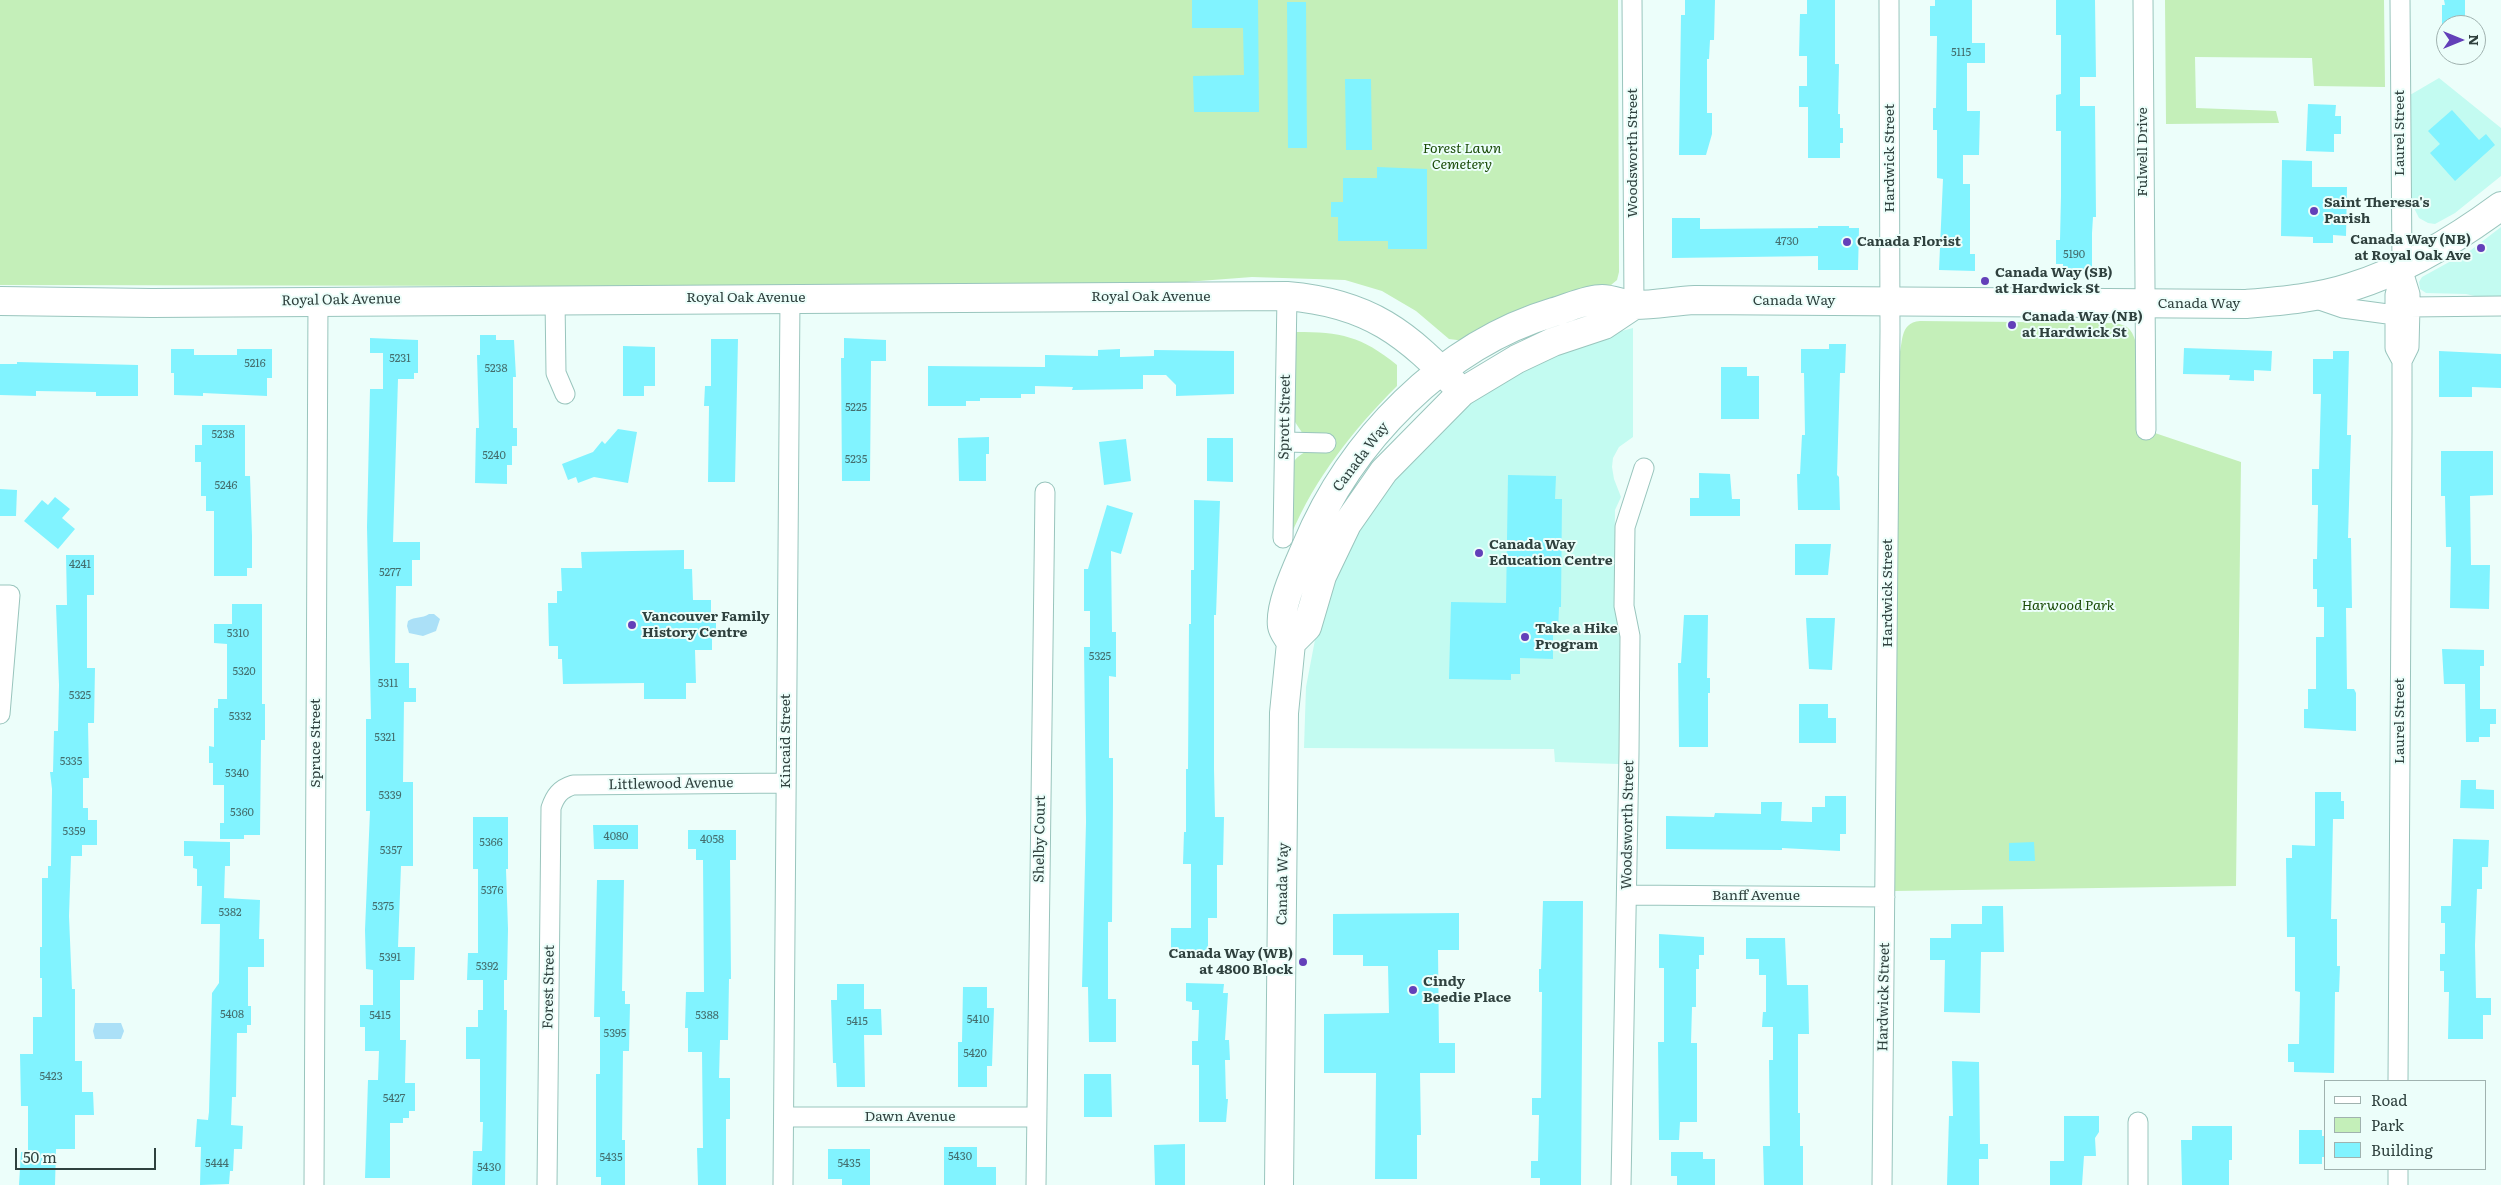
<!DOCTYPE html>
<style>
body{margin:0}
#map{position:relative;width:2501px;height:1185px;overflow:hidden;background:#ecfefa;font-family:Literata,serif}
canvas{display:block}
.legend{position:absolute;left:2324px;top:1080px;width:162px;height:90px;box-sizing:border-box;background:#ecfefa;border:1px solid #a0b2af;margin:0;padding:6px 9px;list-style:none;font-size:15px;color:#2f413e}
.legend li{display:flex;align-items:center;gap:10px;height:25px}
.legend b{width:25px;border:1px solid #a0b2af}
.north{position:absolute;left:2436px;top:15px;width:50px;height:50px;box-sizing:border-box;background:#ecfefa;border:1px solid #a0b2af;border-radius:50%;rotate:90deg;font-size:14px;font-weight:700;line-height:20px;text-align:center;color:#2f413e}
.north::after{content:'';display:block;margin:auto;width:18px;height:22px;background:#6340b9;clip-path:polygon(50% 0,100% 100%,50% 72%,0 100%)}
.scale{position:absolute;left:15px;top:1148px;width:141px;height:22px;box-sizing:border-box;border:2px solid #2f413e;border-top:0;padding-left:6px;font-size:15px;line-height:18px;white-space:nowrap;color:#2f413e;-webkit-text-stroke:4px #ecfefa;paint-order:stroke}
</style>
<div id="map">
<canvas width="2501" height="1185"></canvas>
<ul class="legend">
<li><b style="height:6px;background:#fff"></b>Road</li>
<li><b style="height:14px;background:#c4efb9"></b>Park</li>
<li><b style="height:14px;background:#81f3ff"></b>Building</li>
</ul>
<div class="north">N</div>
<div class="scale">50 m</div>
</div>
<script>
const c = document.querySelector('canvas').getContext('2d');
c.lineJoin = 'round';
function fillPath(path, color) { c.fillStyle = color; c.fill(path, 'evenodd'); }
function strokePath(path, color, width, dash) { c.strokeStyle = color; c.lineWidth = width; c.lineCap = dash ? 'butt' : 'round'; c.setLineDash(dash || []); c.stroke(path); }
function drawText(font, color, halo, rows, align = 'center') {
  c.font = font + ' Literata,serif'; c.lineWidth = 4; c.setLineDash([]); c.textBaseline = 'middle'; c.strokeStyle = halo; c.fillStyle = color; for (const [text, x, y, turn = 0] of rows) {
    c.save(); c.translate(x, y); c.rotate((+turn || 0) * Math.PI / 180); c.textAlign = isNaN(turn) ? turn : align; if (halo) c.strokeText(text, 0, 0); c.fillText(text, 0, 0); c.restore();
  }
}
const built = new Path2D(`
 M2439 78 2501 128V176L2455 213 2435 224 2428 223 2419 218 2413 206 2410 190V95Z
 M2501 227V298H2483L2466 294 2426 293 2420 289 2419 282 2422 277 2471 250Z
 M1633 328V437L1619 447 1613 458 1612 467 1614 479 1621 497 1615 510 1614 609 1620 633 1619 764 1555 762 1554 749 1304 748 1306 687 1318 624 1327 593 1365 514 1434 430 1492 385 1584 341Z`);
const green = new Path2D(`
 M0 0H1618L1619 272 1617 280 1611 285 1465 341 1449 339 1416 311 1382 291 1345 280 1252 277 1120 287 0 285Z
 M2165 0H2384L2385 87 2314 86 2312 58 2195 57 2196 108 2276 111 2279 123 2166 124Z
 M1920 321 2112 323C2119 324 2125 324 2130 330 2142 343 2144 409 2146 430L2241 462 2236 886 1894 891 1898 359C1904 344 1898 323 1920 321Z
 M1296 332C1341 332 1361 336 1397 365V386C1353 430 1315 478 1291 535L1292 464C1303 448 1315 449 1333 449L1334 439 1303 434 1293 419Z`);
const water = new Path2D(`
 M429 614H434L440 619 436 631 423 636 409 633 407 626 408 621C415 616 422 619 429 614Z
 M95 1023H121L124 1031 121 1039H95L93 1031Z`);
const building = new Path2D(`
 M1192 0H1258L1259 112H1194L1193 76 1244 75 1243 28H1192Z
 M1685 0H1715L1714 40H1710L1709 59H1707V113H1712V134L1706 155H1679L1681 15H1685Z
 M1807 0H1835V64H1839L1838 114H1840V128H1843V143H1840V158H1808V107H1799V86H1807V56H1799L1800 14H1807Z
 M1935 0H1972V43H1985V63H1967V111H1980L1979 155H1963V184H1970V254H1975V271L1939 270 1943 179 1937 178V130H1933V108H1936L1937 36H1930V6H1935Z
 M2056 0H2095L2096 77H2080V106H2095L2096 217H2093L2092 233V269H2063V264H2056V240H2060L2061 196V131H2056V95L2061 94V35H2056Z
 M2444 0H2465V25H2442V5H2445Z
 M1287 2H1306L1307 148H1288Z
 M1345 79H1371L1372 150H1346Z
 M2308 104 2336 105 2335 116H2341V134H2334V152L2306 151Z
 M2452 110 2479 140 2486 134 2495 145 2455 181 2430 153 2440 144 2428 131Z
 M2282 160 2312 161V187H2347L2346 236 2333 235V243H2313V237L2281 236Z
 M1377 167 1427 169V249H1388V241H1338V217H1331V202H1343V178H1377Z
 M1672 218H1700V229L1818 228V226H1849V228H1859L1858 270H1818V256L1672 258Z
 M480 335H496V340H514L516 377H513V428H517V446H512V465H507V484L475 483 476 428H479L477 355H480Z
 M370 338 418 340V373H414V379H398L393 542H420V560H412V586H396L395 663H409V688H416V702H404L403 782H413V866H401L398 947H415L414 980H400V1040H406L405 1083H415V1111H409V1118H403V1123H390V1178H365L368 1080H378L379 1051H365V1027H360V1005H373V970L366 969 365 930 370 811H366V719H371L367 527 370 389H383V353H370Z
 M844 338 886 340V361H871L870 481H842L841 358H844Z
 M711 339H738L735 482H708L709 406H704L705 386H711Z
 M1829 344H1846L1845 373H1840L1837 475 1839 477 1840 510H1798L1797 474H1800L1802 435H1805L1804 373H1801V349H1829Z
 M623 346 655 347V386H644V396H623Z
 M2184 348 2272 351 2271 371 2254 370V381L2229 380 2230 375 2183 374Z
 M171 349H194V355H237V349H272V378H267V396L203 393V396L174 395V373H171Z
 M1120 349V357L1154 356V350L1234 351V394L1176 396V385L1166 375H1143V389L1072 390 1073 387 1035 386V394H1021V398H980V401H966V406H928V366L1045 367V355L1098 356V350Z
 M2333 351H2349L2347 435H2351L2348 538H2351L2352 608H2346L2347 689H2354L2356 693V731L2304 728V709H2308V689H2316V637H2324V607H2317V589H2313V559H2317L2318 505H2312V469H2319L2321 394H2313V359H2333Z
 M2439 351 2501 354V388L2472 387V397H2439Z
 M17 362 138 365V396H96V392L36 391V396L0 395V364H17Z
 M1721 367H1747V376H1759V419H1721Z
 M202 425H245V476H250L252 536V568H247V576H214V511H206V496H201V462H195V445H202Z
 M618 429 637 432 628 483 594 477 578 483 576 477 568 480 562 464 593 452 602 441 605 444Z
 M989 437V454H986V481H959L958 438Z
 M1207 438H1233V482L1207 481Z
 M1126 439 1131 481 1104 485 1099 442Z
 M2441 451H2493V495L2470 496 2471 565H2490L2489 609 2450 608 2451 547H2446L2445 496H2441Z
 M1699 473 1730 474 1732 499H1740V516H1690V498H1699Z
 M1508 475 1556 476 1555 499H1562L1561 607H1559L1558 633H1553V659L1520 658V674H1511V680L1449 679 1451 602 1506 603Z
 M0 489 17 490 16 516H0Z
 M55 497 70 509 62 518 75 529 58 549 24 521 42 500 48 505Z
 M1194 500 1220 501 1216 615H1214V769L1215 817H1224L1223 865H1217V918H1208V951H1171V928H1191V864H1183L1184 832H1186V769H1188L1189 624H1191V570H1194Z
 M1107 505 1133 513 1121 554 1111 551 1112 632H1116V677L1109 676V758H1113V801L1112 922H1108V999H1116V1042H1089L1088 987H1082L1086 822 1084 647H1090V611H1084V569H1088Z
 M1795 544H1831L1828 575H1795Z
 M684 550V569H692L693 600H711V612H716V637H712V650H695L696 683H686V699H644V683L563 684 562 659H558V646H549L548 603H557V591H562L561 568H582L581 552Z
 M66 555H94V595H87V668H95L94 723H88L89 778H83V808H88V820H97V845H82V856H71L69 916 72 989H75V1061H82V1092H93L94 1115H75V1149H56L55 1185H19L21 1152H28V1106H21L20 1054H33V1017H42V978H40V947H42V878H48V866H51L52 789 50 772H53L54 731H58L59 685 56 605H67Z
 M232 604H262V704H265V740H261L260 835H244V839H220V823H224V785H213V763H209V746L214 747V708H218V699H227V644L214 643V624H232Z
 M1684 615H1708L1707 678H1710V693H1708V747H1679L1678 663H1681Z
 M1806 618H1835L1832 670 1809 669Z
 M2442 649 2484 650V666H2480V709H2496V724H2490V737H2479V742H2466L2465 684H2444Z
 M1799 704H1828V718H1836V743H1799Z
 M2461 780H2476V789L2494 790V809L2460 808Z
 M2315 792H2341V801H2344V819H2333L2331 919H2337V966H2340L2339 992H2335L2334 1073 2294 1072V1062H2288V1044H2299L2300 992 2295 991V937H2287L2286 858H2292V845L2315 846Z
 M1825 796H1846V834H1840V851L1782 848V850L1666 849V816L1714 817 1715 813 1761 814V802H1782L1781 821 1812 822V807H1825Z
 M473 817H508V869H506L508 929 507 980H504V1010H507L505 1185H472L473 1151H482L483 1122H480V1059H466V1027H478V1010H483V980H467L468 953H478V869H473Z
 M593 825H638V849H594Z
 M688 830H736V860H730L731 979H729L728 1040H720L719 1078H730V1119H726V1185H698L697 1148H703L702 1052H688V1028H685L686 992H704L703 860H696V849H688Z
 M2453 839 2489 840 2488 867H2482V889H2477L2475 945 2476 998H2491V1015H2483V1039H2448L2449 992H2444V971H2440V954H2445V923H2441V906H2451Z
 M184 841 230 842V866H225L224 898 260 900 259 939H264V967H248V1006H251V1025H247V1033H237L236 1097H232L231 1125 243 1126 242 1149H234L233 1171H230L229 1184 200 1185 201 1147H195L197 1119 208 1120 209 1112 212 993 219 983 220 924H201L202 886H197V869L193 868V856H184Z
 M2034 842 2035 861H2009V843Z
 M597 880H624L622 991H625V1004H630L629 1051H623L622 1140H625V1185H601V1177H596V1074H600V1017H594Z
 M1543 901H1583L1581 1185H1540V1178H1531V1161H1538L1539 1115H1532V1098H1541L1542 992H1539V969H1541Z
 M1982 906H2003L2004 952H1981L1980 1013 1944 1012 1945 960H1930V938H1951V924H1982Z
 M1459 913V950H1438L1439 1043H1455V1073H1420L1421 1135H1417V1179H1375L1376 1073H1324V1014L1389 1013 1388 966H1363V955H1333V914Z
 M1659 934 1704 937V955H1699V969H1696V1007H1692L1691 1043H1697V1122H1680L1679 1140H1659L1658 1042H1664V968H1659Z
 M1746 938H1785L1787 985H1808L1809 1034H1798V1113H1800V1146H1803V1185H1764L1763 1146H1770L1769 1060H1773V1027H1762L1763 1012H1766V975H1759V959H1746Z
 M1186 983 1224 984 1223 993H1228L1225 1040H1229L1230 1060H1225L1226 1099H1228L1226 1122H1199V1065H1192V1041H1198L1199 1010H1192V1002L1186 1001Z
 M837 984H864V1009H881L882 1035H864L865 1087H837L836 1063H833L831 1000H837Z
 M963 987H987V1008H994L992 1066H987V1087H958V1042H962Z
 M1952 1061 1979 1062 1980 1144H1988V1159H1979V1185H1947L1949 1116H1953Z
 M1084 1074H1111L1112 1117H1084Z
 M2064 1116H2099V1132L2095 1138 2096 1156H2084L2082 1185H2050V1161H2064Z
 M2192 1126H2232V1160H2229V1185H2182L2181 1140H2192Z
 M2299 1130H2322V1136H2325V1157H2322V1164H2299Z
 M1185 1144V1185H1155L1154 1145Z
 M944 1147H977V1167H996V1185H944Z
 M828 1149H870V1185H842V1179H828Z
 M1671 1152H1703V1159H1715V1185H1677V1176H1671Z`);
const street = new Path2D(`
 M1632 0 1634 305
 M2143 0 2146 430
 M2311 297 2343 308 2395 315
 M555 299 556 373 565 394
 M2410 307 2501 306
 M2402 361 2409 347 2410 307V294L2402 268
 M1285 442 1326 443
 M1283 538 1287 296
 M0 595H10L0 714
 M1627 895 1885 897
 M2398 1081 2402 431V361L2395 348V295L2402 266 2400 0
 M784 1117H1036
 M2398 1169V1185
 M314 1185 318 300
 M547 1185 551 808C555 796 560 789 573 785L785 783
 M783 1185 790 298
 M1036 1185 1045 492
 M1621 1185 1629 753 1630 636 1624 606 1625 527 1644 468
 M1882 1185 1890 331 1889 0
 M2138 1185V1122`);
const secondary = new Path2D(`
 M0 301 152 303 1287 296C1369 303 1407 333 1462 392
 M1291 643C1288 637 1283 632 1282 626 1279 605 1298 566 1306 547 1350 441 1443 345 1554 312 1568 308 1587 299 1602 299 1613 299 1624 305 1635 305 1655 305 1675 301 1695 300L2245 304C2280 301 2318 298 2351 287 2406 270 2455 240 2501 206
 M1279 1185 1284 713 1291 643 1307 627 1322 576 1347 524 1384 471 1462 392 1517 359 1553 342 1604 325 1634 305`);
const markers = [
 [2314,211,5,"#6340b9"],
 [1847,242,5,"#6340b9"],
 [2481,248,5,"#6340b9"],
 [1985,281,5,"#6340b9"],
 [2012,325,5,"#6340b9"],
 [1479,553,5,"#6340b9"],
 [632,625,5,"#6340b9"],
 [1525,637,5,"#6340b9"],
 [1303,962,5,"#6340b9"],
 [1413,990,5,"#6340b9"]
];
const numberNames = [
 ["5115",1961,53],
 ["4730",1787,242],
 ["5190",2074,255],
 ["5231",400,359],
 ["5216",255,364],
 ["5238",496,369],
 ["5225",856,408],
 ["5238",223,435],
 ["5240",494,456],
 ["5235",856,460],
 ["5246",226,486],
 ["4241",80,565],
 ["5277",390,573],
 ["5310",238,634],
 ["5325",1100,657],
 ["5320",244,672],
 ["5311",388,684],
 ["5325",80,696],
 ["5332",240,717],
 ["5321",385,738],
 ["5335",71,762],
 ["5340",237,774],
 ["5339",390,796],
 ["5360",242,813],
 ["5359",74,832],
 ["4080",616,837],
 ["4058",712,840],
 ["5366",491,843],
 ["5357",391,851],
 ["5376",492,891],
 ["5375",383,907],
 ["5382",230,913],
 ["5391",390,958],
 ["5392",487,967],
 ["5408",232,1015],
 ["5415",380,1016],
 ["5388",707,1016],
 ["5410",978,1020],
 ["5415",857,1022],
 ["5395",615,1034],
 ["5420",975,1054],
 ["5423",51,1077],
 ["5427",394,1099],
 ["5430",960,1157],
 ["5435",611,1158],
 ["5444",217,1164],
 ["5435",849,1164],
 ["5430",489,1168]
];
const streetNames = [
 ["Laurel Street",2400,133,-90],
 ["Fulwell Drive",2143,152,-90],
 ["Woodsworth Street",1633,153,-90],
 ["Hardwick Street",1890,158,-90],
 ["Royal Oak Avenue",1151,297],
 ["Royal Oak Avenue",746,298],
 ["Royal Oak Avenue",341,300,-1],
 ["Canada Way",1794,301],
 ["Canada Way",2199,304],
 ["Sprott Street",1285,417,-89],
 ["Canada Way",1361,457,-53],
 ["Hardwick Street",1888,593,-90],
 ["Laurel Street",2400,721,-90],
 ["Kincaid Street",786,741,-90],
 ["Spruce Street",316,743,-90],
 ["Littlewood Avenue",671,784,-1],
 ["Woodsworth Street",1628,825,-89],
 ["Shelby Court",1040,839,-89],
 ["Canada Way",1283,884,-89],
 ["Banff Avenue",1756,896],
 ["Forest Street",549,987,-89],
 ["Hardwick Street",1884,997,-89],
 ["Dawn Avenue",910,1117]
];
const parkNames = [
 ["Forest Lawn",1462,149],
 ["Cemetery",1462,165],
 ["Harwood Park",2068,606]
];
const poiNames = [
 ["Saint Theresa's",2324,203],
 ["Parish",2324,219],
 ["Canada Way (NB)",2471,240,"right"],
 ["at Royal Oak Ave",2471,256,"right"],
 ["Canada Florist",1857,242],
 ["Canada Way (SB)",1995,273],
 ["at Hardwick St",1995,289],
 ["Canada Way (NB)",2022,317],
 ["at Hardwick St",2022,333],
 ["Canada Way",1489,545],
 ["Education Centre",1489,561],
 ["Vancouver Family",642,617],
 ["History Centre",642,633],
 ["Take a Hike",1535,629],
 ["Program",1535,645],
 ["Canada Way (WB)",1293,954,"right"],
 ["at 4800 Block",1293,970,"right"],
 ["Cindy",1423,982],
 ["Beedie Place",1423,998]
];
fillPath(built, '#c3fbf1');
fillPath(green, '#c4efb9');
fillPath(water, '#abe0f7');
fillPath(building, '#81f3ff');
strokePath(street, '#99c5bd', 21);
strokePath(secondary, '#99c5bd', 30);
strokePath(street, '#fff', 19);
strokePath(secondary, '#fff', 28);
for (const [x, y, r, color] of markers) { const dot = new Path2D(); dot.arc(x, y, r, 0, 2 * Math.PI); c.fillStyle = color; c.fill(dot); strokePath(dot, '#ecfefa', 2); }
drawText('11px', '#446e6e', null, numberNames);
drawText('14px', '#2f413e', '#ecfefa', streetNames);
drawText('italic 14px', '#194a06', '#ecfefa', parkNames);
drawText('bold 14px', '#2f413e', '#ecfefa', poiNames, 'left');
</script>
